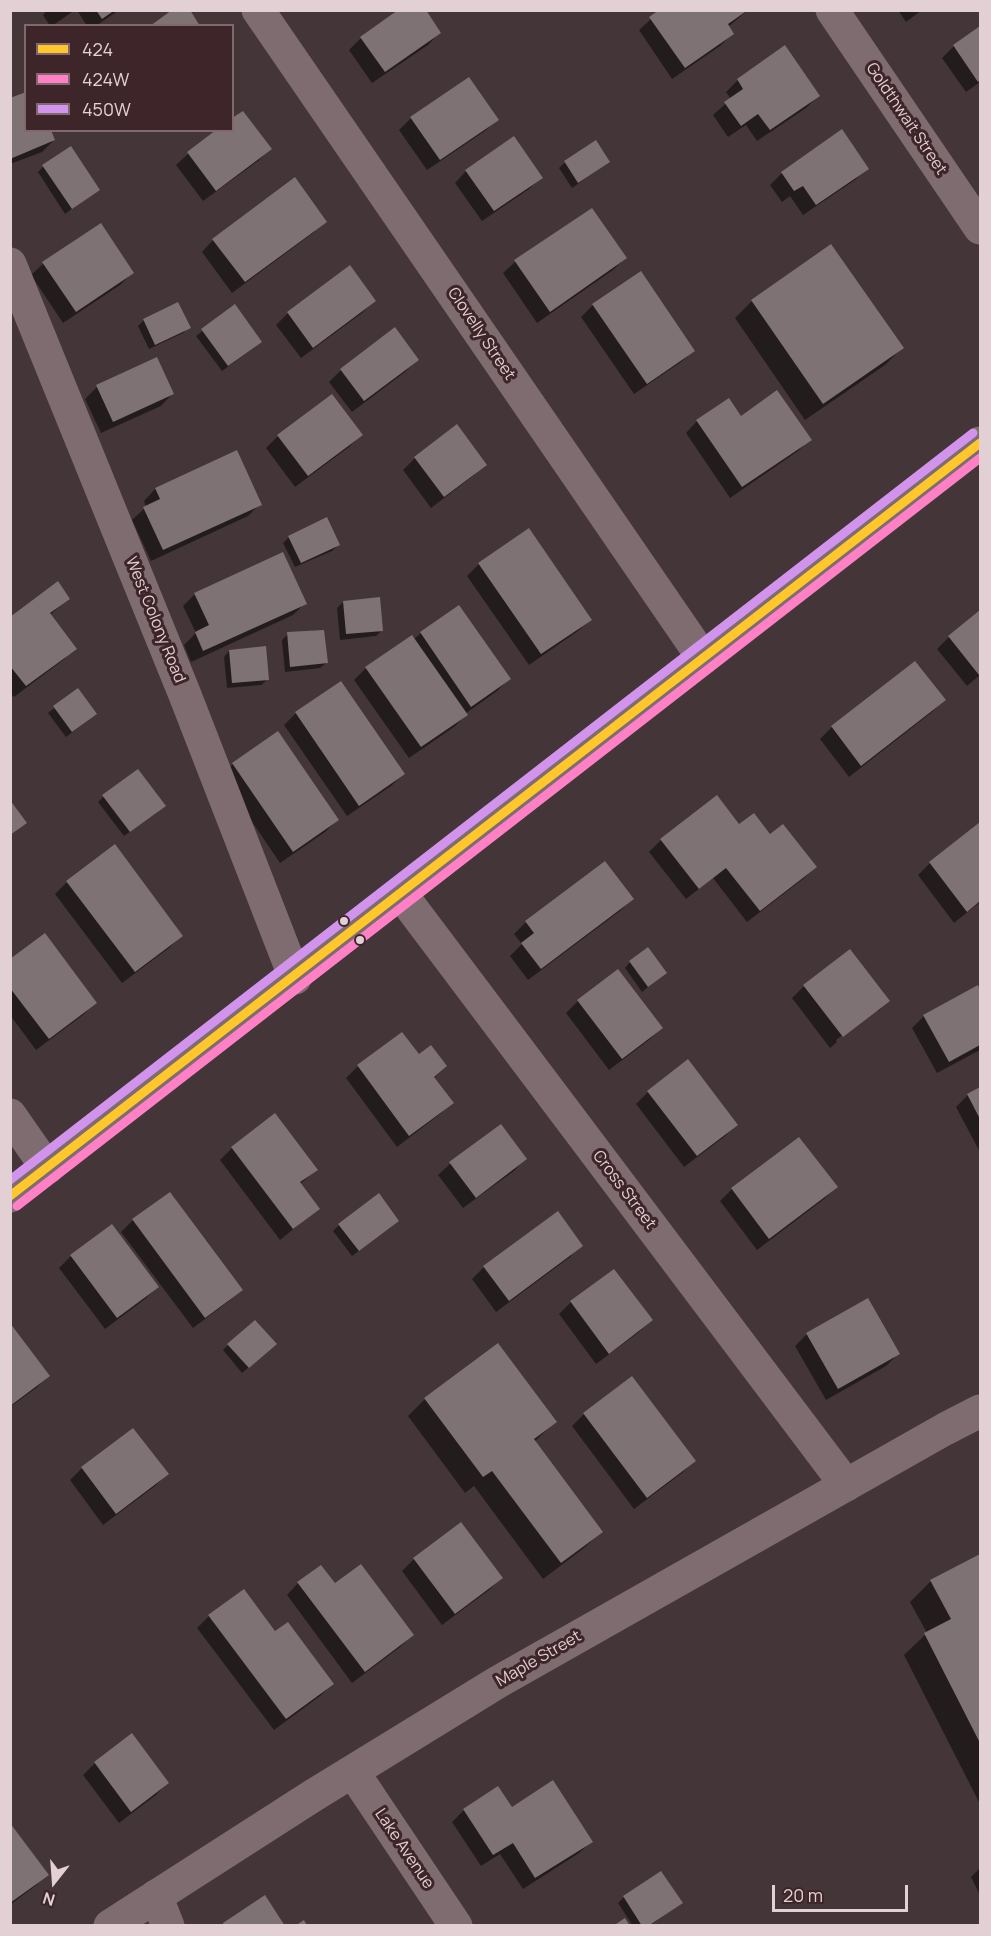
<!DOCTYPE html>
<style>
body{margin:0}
#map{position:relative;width:991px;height:1936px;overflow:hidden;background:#433538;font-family:Manrope,sans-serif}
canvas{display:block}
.frame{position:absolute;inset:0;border:12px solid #e2d0d4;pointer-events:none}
.legend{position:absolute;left:24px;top:24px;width:210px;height:108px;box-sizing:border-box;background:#3e252a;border:2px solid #80696e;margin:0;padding:8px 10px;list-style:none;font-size:18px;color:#e2d0d4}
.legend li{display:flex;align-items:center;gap:12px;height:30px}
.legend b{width:30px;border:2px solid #80696e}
.north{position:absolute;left:24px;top:1852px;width:60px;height:60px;-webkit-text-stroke:4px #3e252a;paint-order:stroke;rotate:197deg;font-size:16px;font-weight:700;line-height:24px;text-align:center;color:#e2d0d4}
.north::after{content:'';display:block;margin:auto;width:21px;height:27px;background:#e2d0d4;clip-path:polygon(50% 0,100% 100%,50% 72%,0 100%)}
.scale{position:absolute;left:772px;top:1885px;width:136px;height:27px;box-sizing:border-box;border:3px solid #e2d0d4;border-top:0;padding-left:8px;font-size:18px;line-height:21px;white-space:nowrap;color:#e2d0d4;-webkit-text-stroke:4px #3e252a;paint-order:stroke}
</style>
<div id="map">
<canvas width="991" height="1936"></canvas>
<div class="frame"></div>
<ul class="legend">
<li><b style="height:8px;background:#ffc72c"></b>424</li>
<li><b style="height:8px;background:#ff80c5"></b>424W</li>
<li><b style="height:8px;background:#d193ec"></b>450W</li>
</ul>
<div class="north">N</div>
<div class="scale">20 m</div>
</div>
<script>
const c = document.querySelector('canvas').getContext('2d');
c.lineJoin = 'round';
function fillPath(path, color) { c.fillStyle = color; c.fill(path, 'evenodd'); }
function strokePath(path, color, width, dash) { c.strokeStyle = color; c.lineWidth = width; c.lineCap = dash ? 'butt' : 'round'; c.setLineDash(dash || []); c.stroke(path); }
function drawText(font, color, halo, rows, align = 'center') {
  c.font = font + ' Manrope,sans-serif'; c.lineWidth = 6; c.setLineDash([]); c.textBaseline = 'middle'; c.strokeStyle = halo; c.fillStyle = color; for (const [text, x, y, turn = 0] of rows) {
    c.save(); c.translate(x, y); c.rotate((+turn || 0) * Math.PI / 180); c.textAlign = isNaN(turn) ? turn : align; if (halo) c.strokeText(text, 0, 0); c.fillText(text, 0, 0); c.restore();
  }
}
const shadow = new Path2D(`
 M47 10H75L52 26H50L43 15Z
 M77 10H119L96 26H87Z
 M661 10H748L728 27 732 34 720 46 672 79 639 30Z
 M898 10H922L906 22Z
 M980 28V82L966 92 942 58 954 46Z
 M439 33 428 45 372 83 349 50 361 38Z
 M738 80 818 96 806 108 757 141 746 125 728 137 713 115 731 99 726 92Z
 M10 100 26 130 54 140 42 152 10 164Z
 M411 118 497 119 485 131 427 170 399 130Z
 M219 130 270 149 258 161 203 201 176 165 188 154Z
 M565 162H609L572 188 559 168Z
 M43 167 98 189 65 214 38 172Z
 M867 168 855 180 803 215 790 196 782 202 770 185 782 173Z
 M466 171 541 177 529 189 482 221 455 183Z
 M325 221 313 233 232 293 202 252 213 240Z
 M101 225 132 273 120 285 63 323 31 275 43 264Z
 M831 246 902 348 885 365 805 420 735 318 752 301Z
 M625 258 613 270 537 323 503 273 515 262Z
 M374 301 362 313 301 358 276 325 288 313Z
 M593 305 693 351 681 362 634 394 581 317Z
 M235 306 255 347 222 371 196 336Z
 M144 320 189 327 183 333 149 349 138 326Z
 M157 359 172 394 161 406 101 433 85 399 97 387Z
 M417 360 405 372 352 412 329 382 341 370Z
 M331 396 361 435 349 447 295 487 266 448 278 436Z
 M740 418 810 439 798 451 730 498 686 433 697 421Z
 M457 426 485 464 473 476 431 508 403 470 415 458Z
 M155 489 260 504 248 516 151 561 132 520 146 507 144 501Z
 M289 537 338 545 332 551 295 567 283 543Z
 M479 564 590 620 578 631 529 665 467 576Z
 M195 594 305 603 293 615 191 662 184 645 196 633 183 606Z
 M68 599 50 615 75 648 63 660 14 697 10 693V618Z
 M343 602 382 630 376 636 340 640 337 608Z
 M980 612V675L967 686 937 649 949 637Z
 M421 633 509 679 497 691 465 714 466 715 454 727 409 758 354 680 366 668 413 640Z
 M288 634 326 663 320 668 285 672 282 640Z
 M229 651 267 680 261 685 227 688 224 657Z
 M915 663 944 700 932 712 849 777 820 739 832 727Z
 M78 690 90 719 66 737 48 713Z
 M296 713 403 774 391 786 347 816 284 725Z
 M233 764 337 820 325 832 280 863 221 776Z
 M103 797 158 812 124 836 98 802Z
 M980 824V902L954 923 918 875 930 863Z
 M739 826 770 836 815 867 803 879 747 922 713 878 686 899 649 852 661 840Z
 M67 882 181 936 169 948 122 983 55 894Z
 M632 899 620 911 528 980 510 956 522 944 514 934 526 922Z
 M10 961 95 1003 83 1015 36 1050 10 1015Z
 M630 962 665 973 642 992 625 968Z
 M618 971 661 1028 649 1040 609 1070 566 1013 578 1001Z
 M804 986 888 1000 878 1011V1009L836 1040 837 1042 830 1048 792 998Z
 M977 987 980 994V1050L937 1073 912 1028 924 1016Z
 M401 1034 418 1057 446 1066 434 1078 452 1103 440 1114 397 1147 346 1078 358 1066Z
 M980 1088V1152L956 1107 968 1095Z
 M648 1092 736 1125 724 1137 684 1167 636 1104Z
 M232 1148 316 1170 300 1184 318 1209 280 1240 220 1160Z
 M525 1159 514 1171 463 1208 438 1175 450 1164Z
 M836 1187 824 1199 757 1250 720 1201 732 1189Z
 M133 1220 241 1289 229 1301 193 1328 121 1232Z
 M339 1225 391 1227 352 1256 333 1231Z
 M581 1245 570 1257 496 1312 472 1279 484 1267Z
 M71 1256 157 1287 145 1299 105 1329 59 1268Z
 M571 1302 651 1320 639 1332 596 1364 559 1314Z
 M10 1325 48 1376 36 1388 10 1407Z
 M807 1334 898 1354 886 1366 826 1400 795 1346Z
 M228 1345 269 1350 242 1373 223 1350Z
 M498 1345 555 1422 534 1442 601 1532 584 1548 543 1579 474 1486 465 1493 408 1416 425 1399Z
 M584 1414 694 1461 682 1473 634 1509 572 1426Z
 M82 1468 167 1474 155 1486 103 1525 70 1480Z
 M980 1556V1804L904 1655 927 1633 910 1602 931 1581Z
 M414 1559 501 1578 489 1590 442 1625 402 1571Z
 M298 1583 335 1586 412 1635 400 1647 352 1683 287 1595Z
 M243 1591 275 1633 332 1684 320 1696 274 1730 197 1628 209 1616Z
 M95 1763 167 1783 156 1795 119 1823 83 1775Z
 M512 1809 591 1842 579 1853 523 1889 500 1854 481 1866 452 1822 464 1810Z
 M10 1825 47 1874 35 1886 10 1905Z
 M980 1868V1895L971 1877Z
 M624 1897 681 1903 649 1926H633L618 1903Z`);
const building = new Path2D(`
 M96 10H115L102 19Z
 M172 10H190L200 26H150Z
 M398 10H426L441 33 385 72 360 37Z
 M659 10H748L728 24 734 34 685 68 649 17Z
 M980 26V80L978 82 953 45Z
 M785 45 820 96 770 130 758 114 741 126 724 102 743 89 737 79Z
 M469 77 499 120 440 160 410 117Z
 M26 92V130H51L55 140 10 159V98Z
 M243 111 272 149 216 191 187 152 216 130H232V118Z
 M842 129 869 169 816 205 803 186 794 191 781 172Z
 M514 136 543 178 494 211 465 170Z
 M596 140 610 162 578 183 564 161Z
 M71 146 100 190 72 209 42 165Z
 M295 177 327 222 245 282 212 239Z
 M592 208 627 258 550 312 514 260Z
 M101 223 134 273 76 312 42 262Z
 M831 244 904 348 823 404 751 300Z
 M350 265 376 301 313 348 287 312Z
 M641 271 695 351 647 384 592 304Z
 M178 302 191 328 155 345 143 319Z
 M235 304 262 342 228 366 201 329Z
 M395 327 419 360 364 401 340 369Z
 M157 357 174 394 113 422 96 385Z
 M777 390 812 440 742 487 696 420 729 398 741 416Z
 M332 394 363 435 308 476 277 435Z
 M457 424 487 465 444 497 414 457Z
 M237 450 262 505 163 550 143 507 160 499 155 488Z
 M327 517 340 545 301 563 288 536Z
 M529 528 592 620 541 654 478 563Z
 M283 552 307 604 203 651 195 632 209 625 194 593Z
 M58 581 70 599 50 613 77 649 26 686 10 666V617Z
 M380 597 383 631 346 634 343 601Z
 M459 605 511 679 471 707 420 632Z
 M980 610V674L979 675 948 636Z
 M324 630 328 663 290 667 287 632Z
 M412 635 468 715 421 747 365 667Z
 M266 646 269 680 232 683 229 650Z
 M915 661 946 700 861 766 831 726Z
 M341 681 405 774 359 806 295 712Z
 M78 688 97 714 72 732 53 706Z
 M278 731 339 820 293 852 232 763Z
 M138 769 166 806 130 832 102 795Z
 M717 795 739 824 754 813 770 834 783 824 817 867 760 911 726 868 699 889 660 839Z
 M10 800 27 823 10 835Z
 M980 822V901L967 912 929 862Z
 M115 844 183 936 135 972 66 881Z
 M605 861 634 899 541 969 521 943 534 933 525 921Z
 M45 933 97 1003 49 1039 10 988V959Z
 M648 947 667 973 648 987 629 961Z
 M850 949 890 1001 843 1037 803 985Z
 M618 969 663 1028 622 1059 577 1000Z
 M978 985 980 991V1045L949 1062 923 1015Z
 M402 1032 419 1054 431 1045 447 1066 434 1077 454 1103 409 1136 357 1065Z
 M688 1059 738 1125 697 1156 647 1091Z
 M980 1087V1119L967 1094Z
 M275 1113 318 1170 300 1182 320 1209 293 1229 231 1147Z
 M501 1124 527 1159 476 1198 449 1162Z
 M799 1137 838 1187 769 1239 731 1188Z
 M170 1192 243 1290 205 1318 132 1219Z
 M379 1193 399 1221 359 1251 338 1224Z
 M558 1211 583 1246 509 1301 483 1266Z
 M112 1224 159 1287 117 1318 70 1255Z
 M614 1269 653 1320 609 1354 570 1301Z
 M868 1298 900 1354 838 1389 806 1333Z
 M255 1320 277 1344 249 1368 227 1344Z
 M10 1323 50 1376 10 1406Z
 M498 1343 557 1422 534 1439 603 1532 561 1563 492 1471 483 1477 424 1398Z
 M632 1376 696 1461 647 1498 583 1413Z
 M133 1428 169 1474 116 1514 81 1467Z
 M461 1522 503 1578 455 1614 413 1558Z
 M980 1554V1743L924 1633 951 1619 930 1580Z
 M361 1564 414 1635 365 1672 297 1582 321 1565 335 1583Z
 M244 1589 275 1631 288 1622 334 1684 286 1719 208 1615Z
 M132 1733 169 1783 131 1812 94 1762Z
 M553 1780 593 1842 535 1878 513 1843 493 1855 463 1809 498 1786 512 1807Z
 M10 1823 49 1875 10 1903Z
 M661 1871 683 1903 648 1926H642L623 1896Z
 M265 1895 285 1926H224L223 1923Z
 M625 1918 630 1926H613Z
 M304 1920 307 1926H295Z`);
const minor = new Path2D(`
 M258 10 703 658
 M832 10 980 228
 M10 264 185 695 295 978
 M401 894 846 1485
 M10 1115 47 1168
 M353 1772 456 1926
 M156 1896 168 1926`);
const tertiary = new Path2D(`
 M110 1926 314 1795 498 1682 945 1429 980 1411`);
const primary = new Path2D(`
 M10 1196C335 946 656 692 980 443`);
const bus1 = new Path2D(`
 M10 1196 980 443`);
const bus2 = new Path2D(`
 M17 1206 980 458`);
const bus3 = new Path2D(`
 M10 1180 973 433`);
const markers = [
 [344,921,5,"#e2d0d4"],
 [360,940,5,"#e2d0d4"]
];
const streetNames = [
 ["Goldthwait Street",906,119,56],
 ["Clovelly Street",481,334,56],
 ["West Colony Road",155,620,68],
 ["Cross Street",624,1190,53],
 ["Maple Street",539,1659,-30],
 ["Lake Avenue",404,1849,56]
];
fillPath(shadow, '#0007');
fillPath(building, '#7f7274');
strokePath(minor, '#7e6c70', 33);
strokePath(tertiary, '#7e6c70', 33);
strokePath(primary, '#7e6c70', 33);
strokePath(bus1, '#ffc72c', 9);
strokePath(bus2, '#ff80c5', 9);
strokePath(bus3, '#d193ec', 9);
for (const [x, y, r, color] of markers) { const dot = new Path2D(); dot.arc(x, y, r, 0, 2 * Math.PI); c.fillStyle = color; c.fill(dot); strokePath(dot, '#3e252a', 2); }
drawText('16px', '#e2d0d4', '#3e252a', streetNames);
</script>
